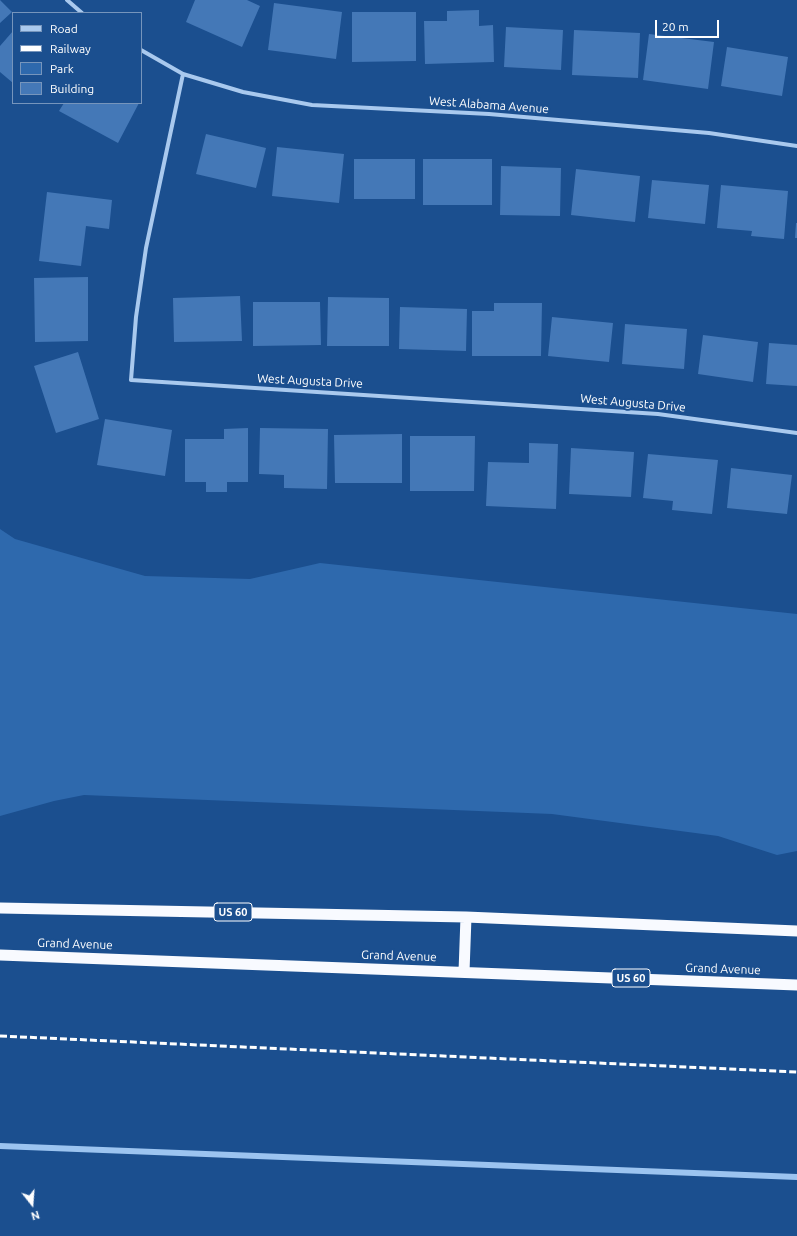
<!DOCTYPE html>
<style>
body{margin:0}
#map{position:relative;width:797px;height:1236px;overflow:hidden;background:#1b4f8f;font-family:Ubuntu,sans-serif}
canvas{display:block}
.legend{position:absolute;left:12px;top:12px;width:130px;height:92px;box-sizing:border-box;background:#1b4f8f;border:1px solid #7695bc;margin:0;padding:5px 7px;list-style:none;font-size:12px;color:#fff}
.legend li{display:flex;align-items:center;gap:8px;height:20px}
.legend b{width:20px;border:1px solid #7695bc}
.north{position:absolute;left:12px;top:1184px;width:40px;height:40px;-webkit-text-stroke:3px #1b4f8f;paint-order:stroke;rotate:163deg;font-size:11px;font-weight:700;line-height:16px;text-align:center;color:#fff}
.north::after{content:'';display:block;margin:auto;width:14px;height:18px;background:#fff;clip-path:polygon(50% 0,100% 100%,50% 72%,0 100%)}
.scale{position:absolute;left:655px;top:20px;width:64px;height:18px;box-sizing:border-box;border:2px solid #fff;border-top:0;padding-left:5px;font-size:12px;line-height:14px;white-space:nowrap;color:#fff;-webkit-text-stroke:3px #1b4f8f;paint-order:stroke}
</style>
<div id="map">
<canvas width="797" height="1236"></canvas>
<ul class="legend">
<li><b style="height:5px;background:#a9c9ee"></b>Road</li>
<li><b style="height:5px;background:#fff"></b>Railway</li>
<li><b style="height:11px;background:#2e69ad"></b>Park</li>
<li><b style="height:11px;background:#4478b7"></b>Building</li>
</ul>
<div class="north">N</div>
<div class="scale">20 m</div>
</div>
<script>
const c = document.querySelector('canvas').getContext('2d');
c.lineJoin = 'round';
function fillPath(path, color) { c.fillStyle = color; c.fill(path, 'evenodd'); }
function strokePath(path, color, width, dash) { c.strokeStyle = color; c.lineWidth = width; c.lineCap = dash ? 'butt' : 'round'; c.setLineDash(dash || []); c.stroke(path); }
function drawText(font, color, halo, rows, align = 'center') {
  c.font = font + ' Ubuntu,sans-serif'; c.lineWidth = 4; c.setLineDash([]); c.textBaseline = 'middle'; c.strokeStyle = halo; c.fillStyle = color; for (const [text, x, y, turn = 0] of rows) {
    c.save(); c.translate(x, y); c.rotate((+turn || 0) * Math.PI / 180); c.textAlign = isNaN(turn) ? turn : align; if (halo) c.strokeText(text, 0, 0); c.fillText(text, 0, 0); c.restore();
  }
}
const green = new Path2D(`
 M0 529 15 539 145 576 250 579 320 563 797 614V851L777 855 718 836 552 814 84 795 54 801 0 816Z`);
const stream = new Path2D(`
 M0 1146 797 1177`);
const building = new Path2D(`
 M0 0 12 12 0 23Z
 M195 0H247L260 6 242 47 186 22Z
 M274 3 342 12 336 59 268 50Z
 M479 10V26L493 25 494 62 425 64 424 21H447V11Z
 M352 12H416V61L352 62Z
 M506 27 563 30 561 70 504 67Z
 M574 30 640 33 638 78 572 75Z
 M13 31V83L0 72V46Z
 M649 34 714 42 708 89 643 80Z
 M727 47 788 57 782 96 721 86Z
 M64 103H139L118 143 59 111Z
 M206 134 266 148 256 188 196 174Z
 M277 147 344 154 339 203 272 196Z
 M354 159H415V199H354Z
 M423 159H492V205H423Z
 M501 166 561 168 560 216 500 215Z
 M576 169 640 176 635 222 571 215Z
 M652 180 709 185 705 224 648 218Z
 M721 185 788 191 784 239 751 236 752 231 717 228Z
 M47 192 112 200 109 229 86 226 81 266 39 261Z
 M796 223H797V238H795Z
 M88 277V341L35 342 34 278Z
 M240 296 242 341 174 342 173 298Z
 M328 297 389 298V346H327Z
 M253 302H320L321 345 253 346Z
 M494 303H542L541 356H472V311H494Z
 M400 307 467 309 466 351 399 349Z
 M552 317 613 323 609 362 548 356Z
 M625 324 687 329 684 369 622 364Z
 M703 335 758 342 753 382 698 374Z
 M769 343 797 345V386L766 384Z
 M78 352 99 419 56 433 34 366Z
 M105 419 172 430 165 476 97 465Z
 M248 428V482H227V492H206V482H185V439H224V429Z
 M260 428 328 429 327 489 284 488V475L259 474Z
 M402 434V483H335L334 435Z
 M410 436H475L474 491H410Z
 M529 443 558 444 556 509 486 506 488 462 529 463Z
 M571 448 634 452 631 497 569 494Z
 M648 454 718 460 712 514 672 510 673 501 643 498Z
 M731 468 792 475 787 514 727 508Z`);
const minor = new Path2D(`
 M67 0 82 13
 M141 50 183 74 243 92 312 105 489 114 709 133 797 146
 M183 74 146 248 136 317 131 380 658 414 797 433`);
const trunk = new Path2D(`
 M0 908 466 917 797 931
 M0 955 797 985
 M464 972 466 917`);
const rail = new Path2D(`
 M0 1036 797 1072`);
const shields = [
 [233,912,38],
 [631,978,38]
];
const shieldNames = [
 ["US 60",233,912],
 ["US 60",631,978]
];
const streetNames = [
 ["West Alabama Avenue",489,105,4],
 ["West Augusta Drive",310,381,3],
 ["West Augusta Drive",633,403,5],
 ["Grand Avenue",75,944,2],
 ["Grand Avenue",399,956,2],
 ["Grand Avenue",723,969,2]
];
fillPath(green, '#2e69ad');
strokePath(stream, '#9cc4f0', 6);
fillPath(building, '#4478b7');
strokePath(minor, '#a9c9ee', 4);
strokePath(trunk, '#f8faff', 11);
strokePath(rail, '#fff', 3, [7, 3]);
for (const [x, y, w] of shields) { const box = new Path2D(); box.roundRect(x - w / 2, y - 9, w, 18, 3); c.fillStyle = '#1b4f8f'; c.fill(box); strokePath(box, '#fff', 1); }
drawText('bold 11px', '#fff', null, shieldNames);
drawText('12px', '#fff', '#1b4f8f', streetNames);
</script>
